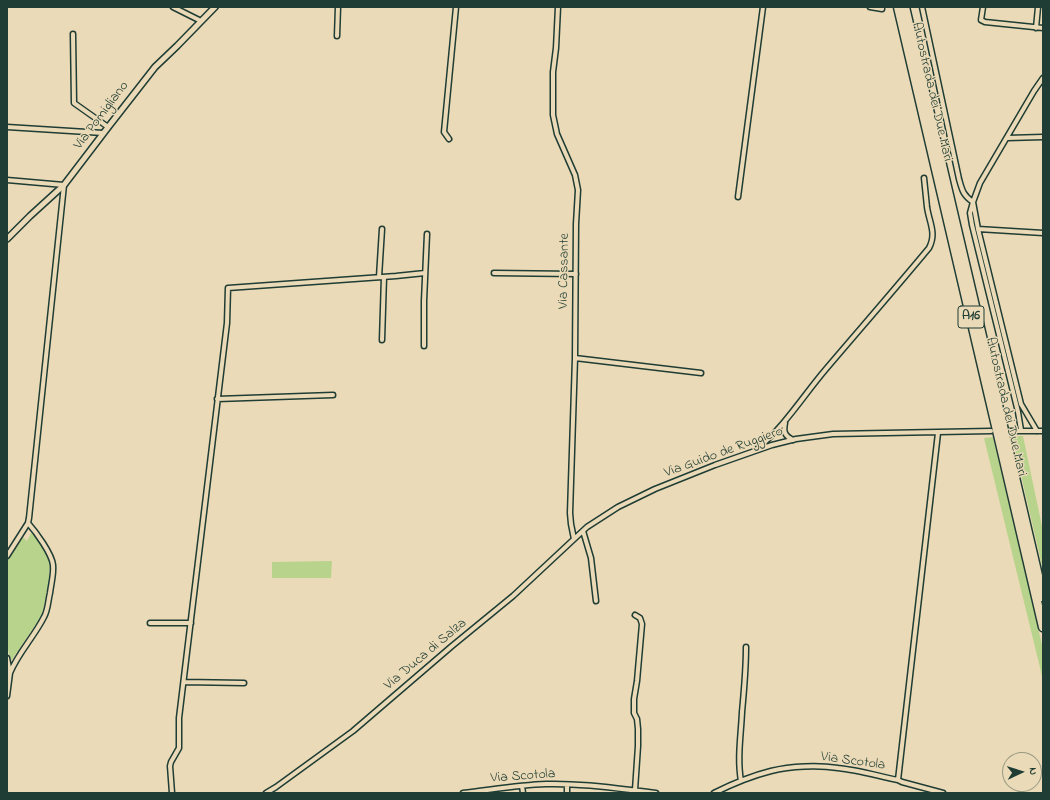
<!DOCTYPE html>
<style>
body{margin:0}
#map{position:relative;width:1050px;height:800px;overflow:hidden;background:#ebdab7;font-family:"Indie Flower",sans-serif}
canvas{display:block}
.frame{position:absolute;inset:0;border:8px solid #1f3d34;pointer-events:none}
.north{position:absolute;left:1002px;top:752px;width:40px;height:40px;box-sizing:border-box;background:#ebdab7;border:1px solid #999b83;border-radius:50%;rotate:86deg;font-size:11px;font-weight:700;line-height:16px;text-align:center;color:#1f3d34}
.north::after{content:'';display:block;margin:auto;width:14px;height:18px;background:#1f3d34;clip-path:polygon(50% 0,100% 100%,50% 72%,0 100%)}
</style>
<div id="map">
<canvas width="1050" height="800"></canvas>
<div class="frame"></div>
<div class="north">N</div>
</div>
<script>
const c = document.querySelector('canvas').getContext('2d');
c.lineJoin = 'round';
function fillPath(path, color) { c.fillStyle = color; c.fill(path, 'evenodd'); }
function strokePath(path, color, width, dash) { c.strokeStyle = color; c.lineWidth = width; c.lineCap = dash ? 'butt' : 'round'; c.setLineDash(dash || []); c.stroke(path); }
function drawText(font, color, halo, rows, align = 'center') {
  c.font = font + ' "Indie Flower",sans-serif'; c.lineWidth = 3; c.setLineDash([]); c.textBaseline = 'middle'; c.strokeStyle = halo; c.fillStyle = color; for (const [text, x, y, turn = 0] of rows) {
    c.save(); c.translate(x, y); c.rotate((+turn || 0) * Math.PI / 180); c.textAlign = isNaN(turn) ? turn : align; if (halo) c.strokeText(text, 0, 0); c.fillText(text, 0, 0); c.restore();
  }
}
const green = new Path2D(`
 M1012 436H1023L1043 531V570Z
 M993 437 1043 649V680L984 438Z
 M31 533 34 534C39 542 46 550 49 559 52 569 45 608 40 618L11 661 7 646V561L23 537 27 541Z
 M332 561 331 578H272V562Z`);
const minor = new Path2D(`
 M173 7 201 21
 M558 7 556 48 553 72V115L557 134 575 175 578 190 576 224 575 358 570 513 571 524 574 539
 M870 7 882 9V7
 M922 7 959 179C962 190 963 195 973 202L978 229 1021 404 1037 431
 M983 7 981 20 985 22 1043 28
 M1036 28 1038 7
 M73 34 74 103 108 127
 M337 36 338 7
 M7 127 103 133
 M1007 138 1043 137
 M449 139 444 132 456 7
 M7 180 64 185 29 518 28 523 7 556
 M738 197 763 7
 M978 229 1043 233
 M494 273 576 274
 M379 277 382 229
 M382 340 384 277
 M424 346V301L427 234
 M575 358 701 373
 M217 399 333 395
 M785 423C783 432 785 436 793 440
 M1021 430 1018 412 972 225 970 213 973 202 980 183 1034 91 1043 78
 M1010 431H1043
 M758 448C785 426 803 396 826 369 860 329 895 289 929 248 937 233 929 222 927 207 926 197 925 188 924 178
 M583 531 591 558 596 601
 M150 623H191
 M7 658 10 673 7 696
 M10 673C18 653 34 637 44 617 48 610 48 601 50 593 51 584 54 574 53 565 52 554 36 532 28 523
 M184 682 244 683
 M898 780 938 433
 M741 781C737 758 741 735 742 712 744 691 746 669 746 647
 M522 786 523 793
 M635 790 638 746V729L637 719 634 713V699L637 681 642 624 640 618 635 615
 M172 793 170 766 171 762 179 748V718L227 323 228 288 396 276 425 273
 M266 793 276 787 353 731 452 646 513 596 587 527 618 507 655 489 715 465 772 445 796 439 833 434 991 431
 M463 793C490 790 518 785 546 784 583 783 620 789 656 793
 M567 793V785
 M714 793C732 784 751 776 771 771 791 766 818 765 838 768 858 770 878 776 898 780L902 782 943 793`);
const tertiary = new Path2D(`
 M7 239 30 216 64 185 109 126 155 67 177 46 215 7`);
const motorway = new Path2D(`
 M898 7 1043 627
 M905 7 1043 597`);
const shields = [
 [971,317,26]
];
const shieldNames = [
 ["A16",971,317]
];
const streetNames = [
 ["Autostrada dei Due Mari",931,92,77],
 ["Via Pomigliano",102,116,-53],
 ["Via Cassante",565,271,-89],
 ["Autostrada dei Due Mari",1005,407,77],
 ["Via Guido de Ruggiero",724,453,-20],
 ["Via Duca di Salza",426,655,-40],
 ["Via Scotola",853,762,8],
 ["Via Scotola",523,777,-4]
];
fillPath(green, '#b8d48c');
strokePath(minor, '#1f3d34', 7);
strokePath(tertiary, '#1f3d34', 8);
strokePath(motorway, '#1f3d34', 11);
strokePath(minor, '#ebdab7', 4);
strokePath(tertiary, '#ebdab7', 5);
strokePath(motorway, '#ebdab7', 8);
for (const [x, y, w] of shields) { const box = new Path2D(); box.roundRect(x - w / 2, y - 11, w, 22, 3); c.fillStyle = '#ebdab7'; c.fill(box); strokePath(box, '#1f3d34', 1); }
drawText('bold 13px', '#1f3d34', null, shieldNames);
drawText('14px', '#1f3d34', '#ebdab7', streetNames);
</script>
